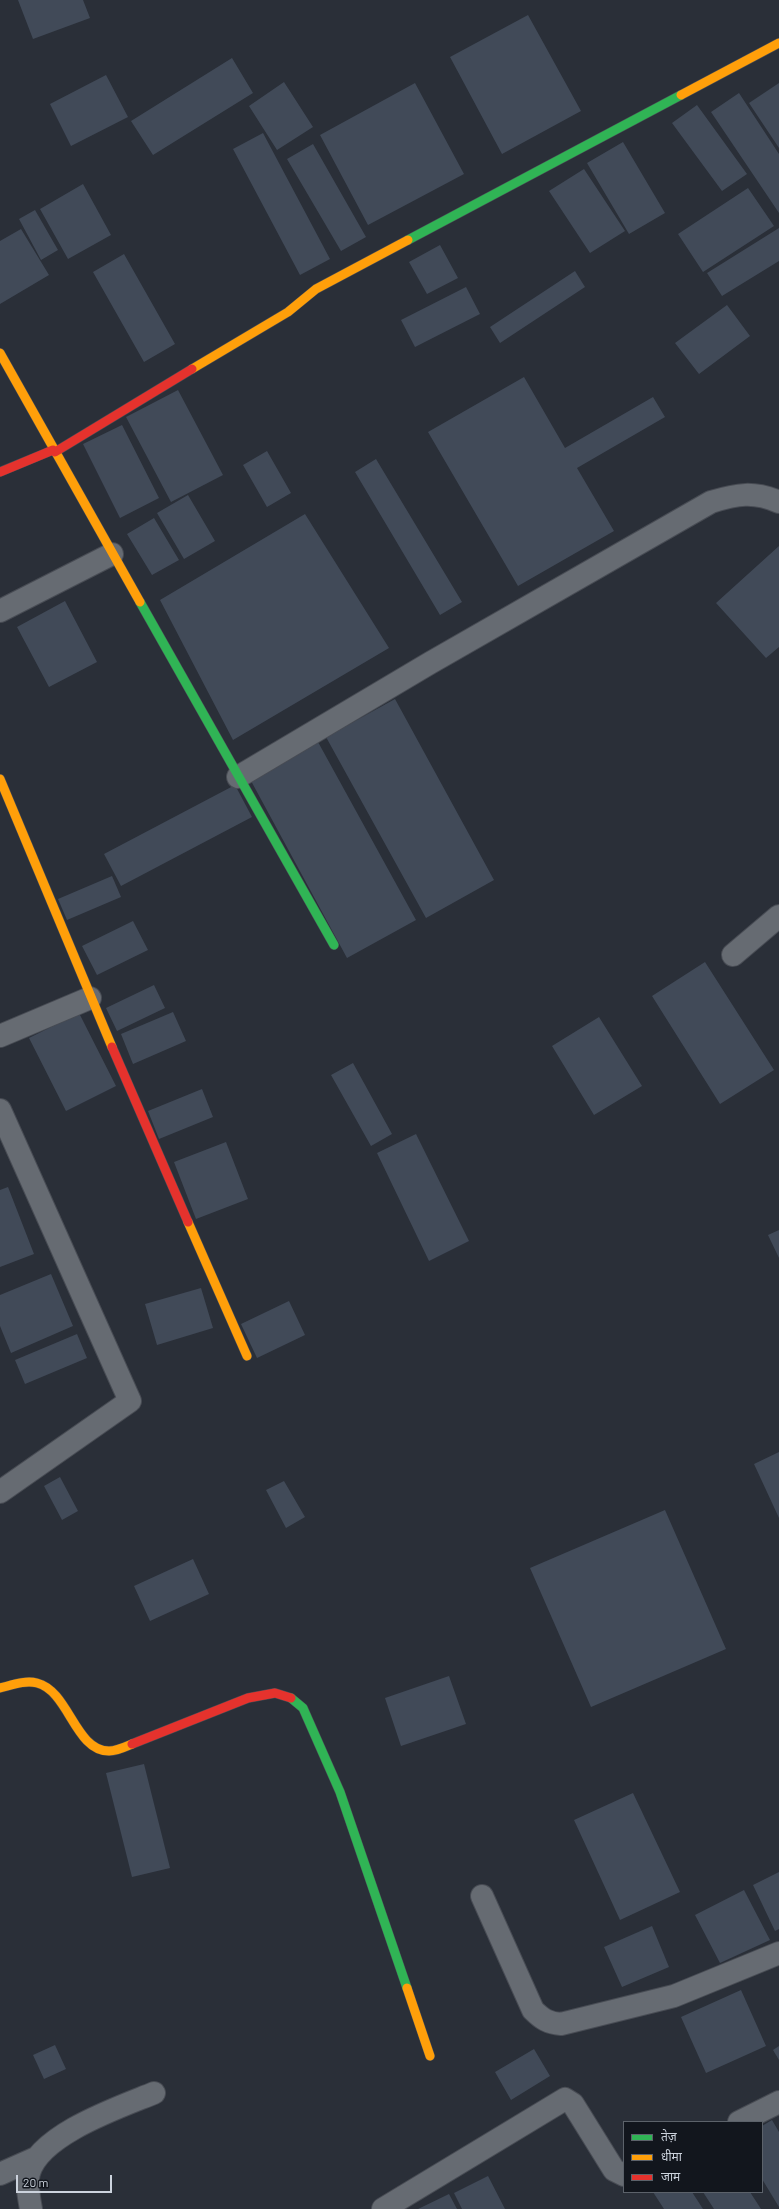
<!DOCTYPE html>
<meta charset="utf-8">
<style>
body{margin:0}
#map{position:relative;width:779px;height:2209px;overflow:hidden;background:#2a2f38;font-family:Barlow,"Noto Sans Devanagari",sans-serif}
canvas{display:block}
.legend{position:absolute;left:623px;top:2121px;width:140px;height:72px;box-sizing:border-box;background:#12161d;border:1px solid #5c626a;margin:0;padding:5px 7px;list-style:none;font-size:12px;color:#ccd3dd}
.legend li{display:flex;align-items:center;gap:8px;height:20px}
.legend b{width:20px;border:1px solid #5c626a}
.scale{position:absolute;left:16px;top:2175px;width:96px;height:18px;box-sizing:border-box;border:2px solid #ccd3dd;border-top:0;padding-left:5px;font-size:12px;line-height:14px;white-space:nowrap;color:#ccd3dd;-webkit-text-stroke:3px #12161d;paint-order:stroke}
</style>
<div id="map">
<canvas width="779" height="2209"></canvas>
<ul class="legend">
<li><b style="height:5px;background:#30b455"></b>तेज़</li>
<li><b style="height:5px;background:#ff9f0a"></b>धीमा</li>
<li><b style="height:5px;background:#e5322d"></b>जाम</li>
</ul>
<div class="scale">20 m</div>
</div>
<script>
const c = document.querySelector('canvas').getContext('2d');
c.lineJoin = 'round';
function fillPath(path, color) { c.fillStyle = color; c.fill(path, 'evenodd'); }
function strokePath(path, color, width, dash) { c.strokeStyle = color; c.lineWidth = width; c.lineCap = dash ? 'butt' : 'round'; c.setLineDash(dash || []); c.stroke(path); }
const building = new Path2D(`
 M18 0H83L90 18 33 39Z
 M528 15 581 111 502 154 450 57Z
 M232 58 253 93 153 155 131 121Z
 M106 75 128 117 71 146 50 104Z
 M284 82 313 127 277 150 249 106Z
 M415 83 464 174 368 225 320 135Z
 M779 83V148L749 103Z
 M739 93 779 154V213L711 112Z
 M697 105 747 174 722 191 672 123Z
 M263 133 330 259 300 275 233 149Z
 M623 142 665 213 629 234 587 163Z
 M313 144 366 237 341 251 287 159Z
 M584 169 625 231 590 253 549 191Z
 M83 184 111 235 68 259 40 209Z
 M748 188 774 226 703 272 678 234Z
 M35 210 58 250 41 260 19 219Z
 M779 228V261L722 296 707 273Z
 M21 229 49 275 0 304V241Z
 M440 245 458 278 427 294 409 262Z
 M124 254 175 344 144 362 93 272Z
 M575 271 585 287 500 343 490 327Z
 M466 287 480 314 415 347 401 320Z
 M727 305 750 336 699 374 675 343Z
 M524 377 565 448 653 397 665 417 577 468 614 531 518 586 428 432Z
 M178 390 223 475 171 502 126 417Z
 M122 425 159 498 120 518 83 444Z
 M267 451 291 493 267 507 243 465Z
 M376 459 462 602 440 615 355 472Z
 M188 495 215 541 184 559 157 513Z
 M305 514 389 648 233 740 160 600Z
 M154 518 179 560 152 575 127 534Z
 M779 546V647L766 658 716 603Z
 M65 601 97 662 49 687 17 627Z
 M395 699 494 880 426 918 326 737Z
 M318 742 416 920 347 958 250 779Z
 M235 785 252 817 121 886 104 854Z
 M112 876 121 897 67 920 58 899Z
 M133 921 148 950 97 975 82 946Z
 M705 962 774 1070 720 1104 652 996Z
 M154 985 165 1008 117 1031 106 1008Z
 M173 1012 186 1041 133 1064 121 1034Z
 M79 1013 116 1086 66 1111 29 1038Z
 M599 1017 642 1086 594 1115 552 1046Z
 M353 1063 392 1134 371 1146 331 1075Z
 M202 1089 213 1117 159 1139 148 1111Z
 M416 1134 469 1241 429 1261 377 1153Z
 M226 1142 248 1199 196 1219 174 1162Z
 M8 1187 34 1254 0 1267V1190Z
 M779 1230V1258L768 1235Z
 M51 1274 73 1326 11 1353 0 1326V1295Z
 M201 1288 213 1328 157 1345 145 1304Z
 M289 1301 305 1335 257 1358 241 1324Z
 M77 1334 87 1358 25 1384 15 1360Z
 M779 1452V1518L754 1464Z
 M60 1477 78 1511 62 1520 44 1486Z
 M284 1481 305 1517 286 1528 266 1490Z
 M665 1510 726 1649 591 1707 530 1568Z
 M193 1559 209 1594 150 1621 134 1586Z
 M449 1676 466 1724 401 1746 385 1698Z
 M144 1764 170 1868 132 1877 106 1773Z
 M633 1793 680 1892 620 1920 574 1820Z
 M779 1872V1929L775 1931 753 1885Z
 M744 1890 770 1940 720 1963 695 1915Z
 M652 1926 669 1967 622 1987 604 1947Z
 M741 1990 766 2046 706 2073 681 2017Z
 M55 2045 66 2069 44 2079 33 2055Z
 M779 2046V2060L773 2050Z
 M534 2049 550 2076 511 2100 495 2072Z
 M772 2120 779 2132V2207L762 2179V2126Z
 M488 2176 505 2209H462L454 2193Z
 M653 2192H692L703 2209H664Z
 M703 2192H750L761 2209H714Z
 M449 2194 457 2209H418Z`);
const street = new Path2D(`
 M0 611 112 554
 M238 777 430 663 711 502C737 494 754 491 779 502
 M733 955 779 916
 M0 1036 90 998
 M0 1110 130 1401 0 1492
 M482 1896 533 2010C542 2019 548 2023 561 2024L674 1996 779 1953
 M739 2122 779 2102
 M0 2174 36 2158
 M31 2209C29 2198 26 2183 29 2173 40 2134 120 2107 154 2093
 M383 2209 565 2099 573 2104 614 2170 624 2175`);
const fast = new Path2D(`
 M408 240 681 95
 M140 602 334 945
 M291 1698 303 1708 340 1792 407 1988`);
const slow = new Path2D(`
 M681 95 779 43
 M0 353 140 602
 M192 369 288 312 316 289 408 240
 M0 779 112 1047
 M188 1222 247 1356
 M0 1688C12 1685 25 1680 37 1683 69 1691 75 1751 109 1751 117 1751 125 1747 132 1744
 M407 1988 430 2056`);
const jam = new Path2D(`
 M0 472 53 450 55 452 192 369
 M112 1047 188 1222
 M132 1744 248 1698 275 1693 291 1698`);
fillPath(building, '#414a58');
strokePath(street, '#484c54', 24);
strokePath(fast, '#484c54', 10);
strokePath(slow, '#484c54', 10);
strokePath(jam, '#484c54', 10);
strokePath(street, '#666b72', 22);
strokePath(fast, '#30b455', 9);
strokePath(slow, '#ff9f0a', 9);
strokePath(jam, '#e5322d', 9);
</script>
